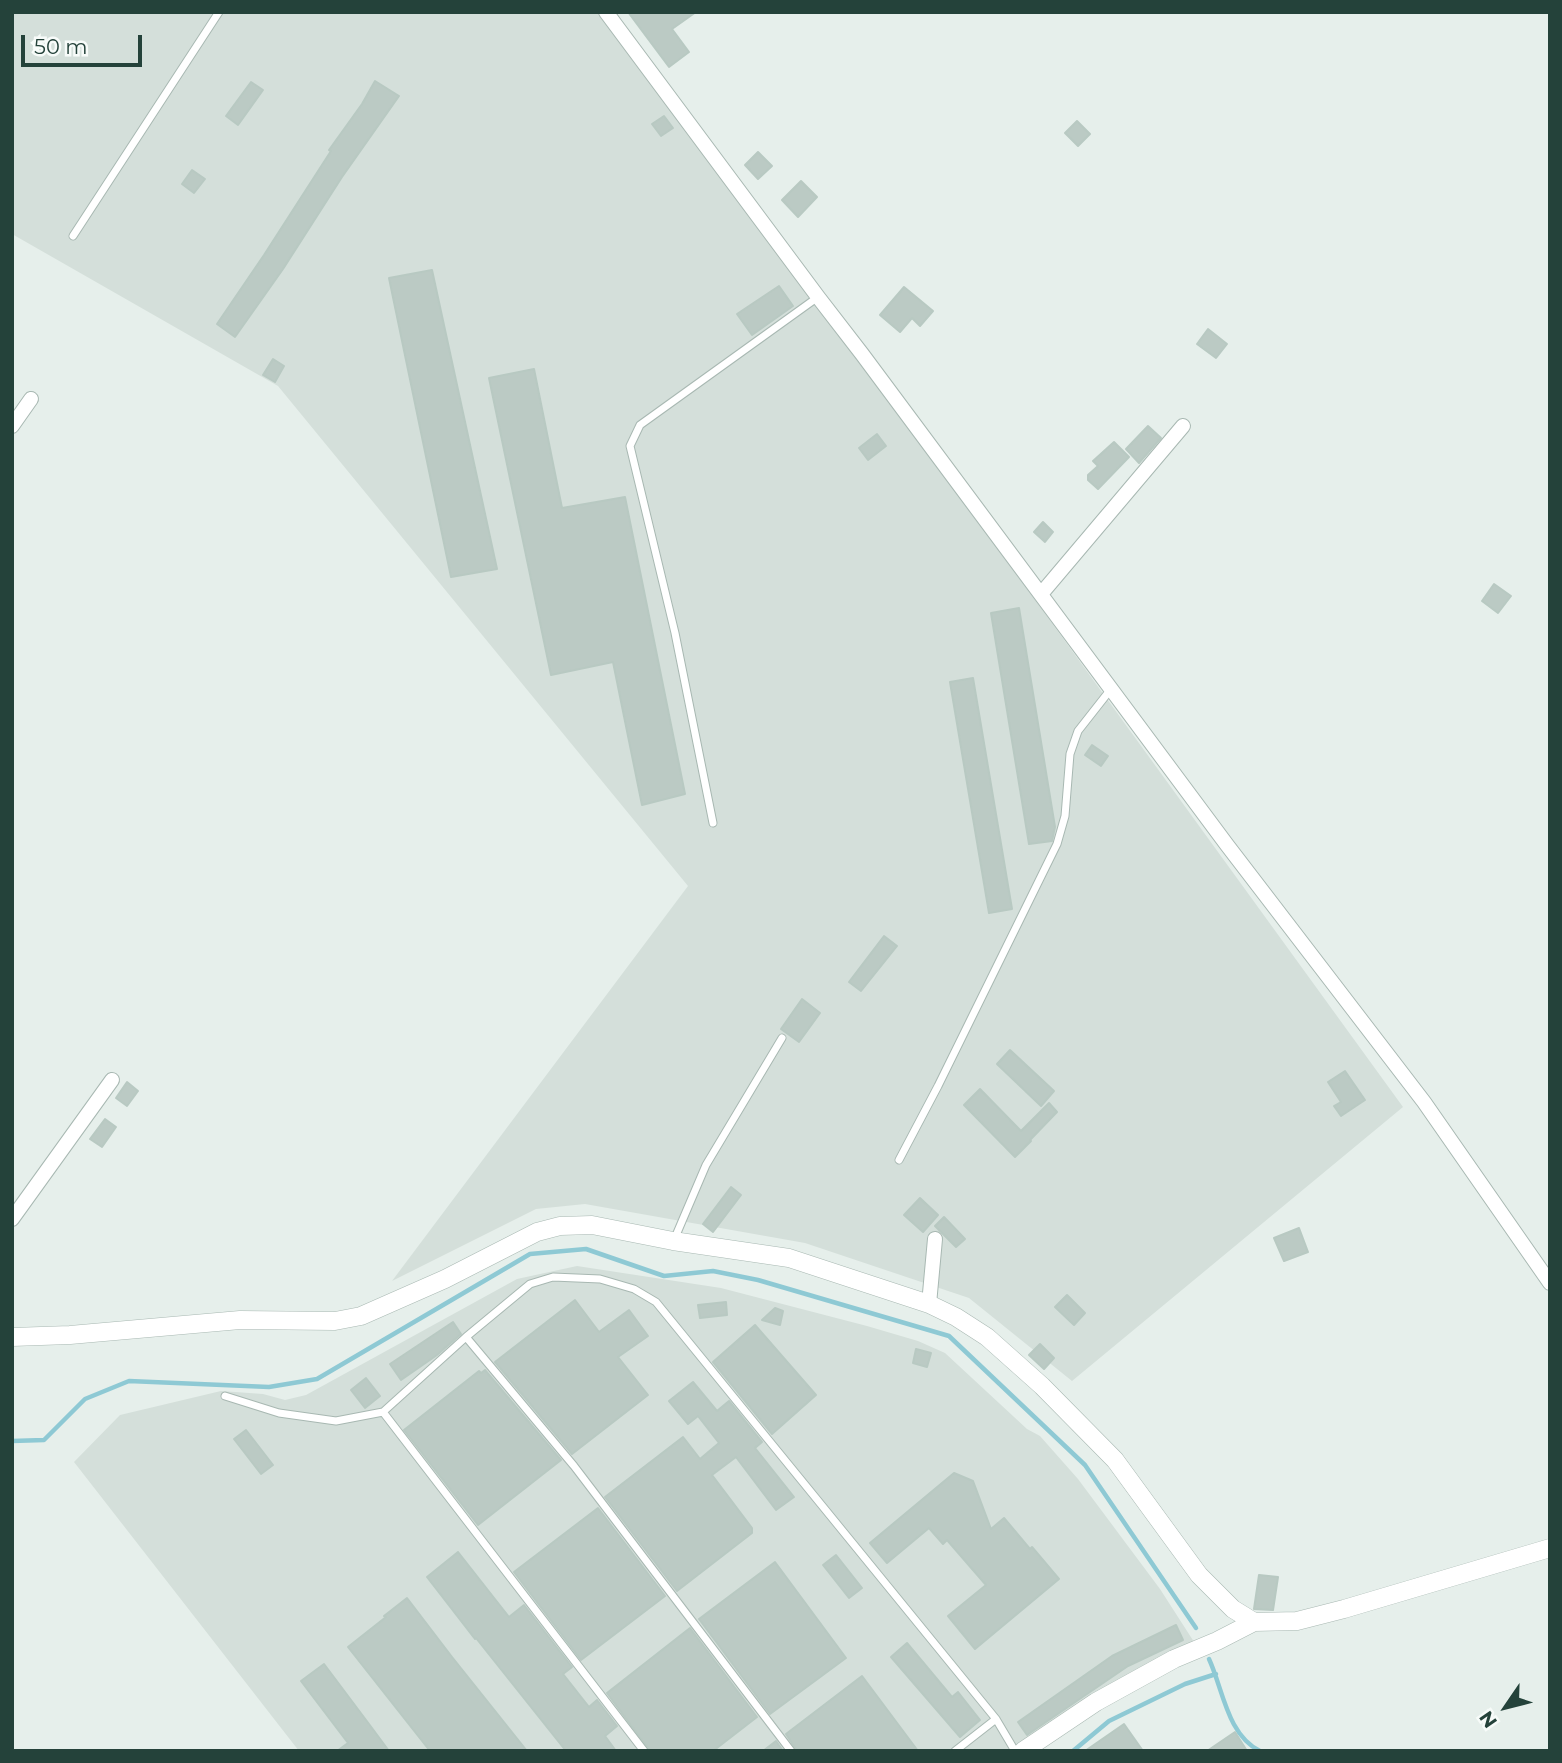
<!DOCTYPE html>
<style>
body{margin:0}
#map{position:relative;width:1562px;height:1763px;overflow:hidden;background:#e6efeb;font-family:Montserrat,sans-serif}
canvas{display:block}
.frame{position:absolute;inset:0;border:14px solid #24423a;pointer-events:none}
.north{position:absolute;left:1471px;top:1672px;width:70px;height:70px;-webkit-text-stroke:5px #f7fbf9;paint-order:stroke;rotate:235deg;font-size:19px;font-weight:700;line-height:28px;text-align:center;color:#24423a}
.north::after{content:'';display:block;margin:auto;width:24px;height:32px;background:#24423a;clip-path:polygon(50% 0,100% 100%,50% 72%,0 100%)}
.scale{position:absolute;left:21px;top:35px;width:121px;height:32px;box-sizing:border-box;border:4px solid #24423a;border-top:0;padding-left:9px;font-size:21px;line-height:24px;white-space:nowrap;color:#24423a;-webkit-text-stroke:5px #f7fbf9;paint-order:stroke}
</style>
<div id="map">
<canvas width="1562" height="1763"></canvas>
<div class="frame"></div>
<div class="north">N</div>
<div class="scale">50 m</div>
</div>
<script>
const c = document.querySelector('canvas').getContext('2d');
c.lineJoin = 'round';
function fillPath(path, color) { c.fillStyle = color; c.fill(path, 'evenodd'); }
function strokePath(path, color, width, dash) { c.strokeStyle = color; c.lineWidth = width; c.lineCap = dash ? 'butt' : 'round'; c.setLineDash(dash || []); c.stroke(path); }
const built = new Path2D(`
 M12 12H597L996 546 1403 1107 1072 1381 969 1298 805 1243 585 1204 536 1209 392 1281 688 886 278 386 12 234Z
 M577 1266 721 1288 867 1326 918 1341 945 1353 1027 1429 1040 1436 1078 1479 1160 1589 1196 1645 1141 1667 1079 1706 1016 1751H299L74 1462 120 1415 221 1391 263 1394 285 1400 306 1395 517 1279Z`);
const stream = new Path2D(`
 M12 1441 44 1440 85 1399 129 1381 269 1387 317 1379 530 1254 586 1249 664 1276 713 1271 758 1280 949 1336 1085 1465 1196 1628
 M1209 1659C1223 1689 1227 1735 1260 1751
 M1073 1751 1109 1721 1185 1684 1216 1674`);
const building = new Path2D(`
 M628 12H696L672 29 689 52 669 67Z
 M375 81 399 96 342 177 283 269 235 337 217 324 264 255 331 151 329 150 362 104Z
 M251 82 263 90 238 125 226 116Z
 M664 116 673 128 661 136 652 124Z
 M1077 121 1090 134 1078 146 1065 133Z
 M758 152 772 166 758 179 745 165Z
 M192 170 205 179 194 193 182 184Z
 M801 181 817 197 798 217 782 200Z
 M432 270 497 569 451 577 389 278Z
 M779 286 793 306 752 335 737 314Z
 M904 287 933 311 920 326 912 318 900 332 880 315Z
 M1208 329 1227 344 1216 358 1197 344Z
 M273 359 284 366 275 382 263 375Z
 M534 369 562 508 625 497 685 794 642 805 613 662 551 675 489 378Z
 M1148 426 1161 438 1139 463 1126 449Z
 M877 434 886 446 868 460 859 448Z
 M1114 442 1129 457 1098 489 1088 480V475L1098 466 1093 461Z
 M1043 522 1053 532 1045 542 1034 532Z
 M1494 584 1511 596 1498 613 1482 601Z
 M1019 608 1055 827 1052 841 1029 844 991 613Z
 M973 678 1012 909 989 913 950 682Z
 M1092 745 1108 756 1101 766 1085 755Z
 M884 936 897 946 861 991 849 982Z
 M802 999 820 1013 799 1042 781 1029Z
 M1010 1050 1054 1091 1041 1106 997 1064Z
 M1345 1071 1365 1100 1341 1116 1334 1106 1341 1102 1328 1082Z
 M127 1082 138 1091 127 1106 116 1098Z
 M980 1089 1021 1131 1049 1103 1057 1112 1030 1140 1031 1141 1015 1157 964 1105Z
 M105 1119 116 1127 102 1147 90 1139Z
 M731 1187 741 1195 713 1232 703 1224Z
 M920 1198 938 1215 923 1232 904 1215Z
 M944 1217 965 1239 956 1247 935 1226Z
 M1299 1228 1308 1252 1284 1261 1274 1238Z
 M1067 1295 1085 1313 1074 1325 1055 1307Z
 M575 1300 599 1332 629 1310 648 1336 618 1357 648 1395 572 1454 495 1362Z
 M726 1302 727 1315 700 1318 698 1305Z
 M775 1308 783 1311 780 1325 762 1320Z
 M453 1322 461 1334 437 1355 401 1380 390 1364Z
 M755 1325 816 1395 772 1434 713 1362Z
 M1040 1344 1054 1358 1044 1369 1029 1355Z
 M916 1349 931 1353 927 1367 913 1363Z
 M485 1370 561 1460 478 1525 404 1430 479 1371 481 1373Z
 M366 1378 380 1396 365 1408 351 1390Z
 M693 1382 717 1411 729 1401 762 1442 755 1448 794 1497 776 1510 736 1457 712 1475 752 1528V1533L677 1591 605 1497 683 1437 700 1459 719 1443 698 1416 688 1424 669 1401Z
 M246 1430 273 1465 261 1474 234 1439Z
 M954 1473 973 1481 991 1529 1004 1518 1030 1549 1032 1547 1059 1579 975 1649 948 1616 986 1585 947 1540 943 1544 929 1528 887 1563 870 1543Z
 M598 1508 665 1596 581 1660 514 1572Z
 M458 1552 509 1617 524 1605 572 1667 563 1674 589 1707 597 1700 617 1726 605 1736 616 1751H566L476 1638 475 1639 427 1577Z
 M836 1555 862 1588 849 1598 823 1565Z
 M775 1562 846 1658 770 1714 699 1619Z
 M1259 1575 1278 1577 1273 1610 1254 1609Z
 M407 1598 452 1657 527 1751H430L348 1647 386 1617 384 1616Z
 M1176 1625 1183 1640 1128 1666 1027 1735 1018 1722 1112 1656Z
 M690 1628 757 1717 713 1751H650L607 1693Z
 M907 1643 952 1697 958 1692 980 1720 960 1737 891 1657Z
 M324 1664 369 1724 389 1751H337L348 1743 301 1681Z
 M862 1676 918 1751H797L786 1734Z
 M1124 1724 1143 1751H1085Z
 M1235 1732 1247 1751H1207Z
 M776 1741 783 1751H763Z`);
const service = new Path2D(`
 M73 236 219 12
 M713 823 675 633 630 446 640 425 818 297
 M899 1160 938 1086 1057 844 1065 816 1070 754 1078 731 1111 689
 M674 1240 706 1165 782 1038
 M466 1337 574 1466 791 1751
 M225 1396 279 1413 336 1421 383 1412 466 1337 530 1284 553 1277 600 1279 634 1289 656 1302 996 1719 1015 1751
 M383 1412 644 1751
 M955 1751 996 1719`);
const minor = new Path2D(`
 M606 12 818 297 862 354 1227 845 1424 1102 1550 1283
 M12 426 31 399
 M1041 594 1183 426
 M12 1219 112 1080
 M929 1304 935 1239`);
const tertiary = new Path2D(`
 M12 1337 70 1335 240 1320 335 1321 361 1316 445 1279 537 1232 560 1226 592 1225 673 1241 789 1258 929 1304 956 1317 987 1337 1042 1386 1115 1460 1199 1575 1233 1609 1254 1622 1297 1621 1344 1609 1550 1548
 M1023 1751 1096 1702 1174 1659 1217 1641 1254 1622`);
fillPath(built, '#d4dfda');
strokePath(stream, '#8ec9d4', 4.5);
fillPath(building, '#bbcac4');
strokePath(building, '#b8c9c2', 2);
strokePath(service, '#a8b8b2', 9);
strokePath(minor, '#a8b8b2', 16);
strokePath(tertiary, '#a8b8b2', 19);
strokePath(service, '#fff', 7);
strokePath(minor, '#fff', 14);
strokePath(tertiary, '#fff', 18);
</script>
